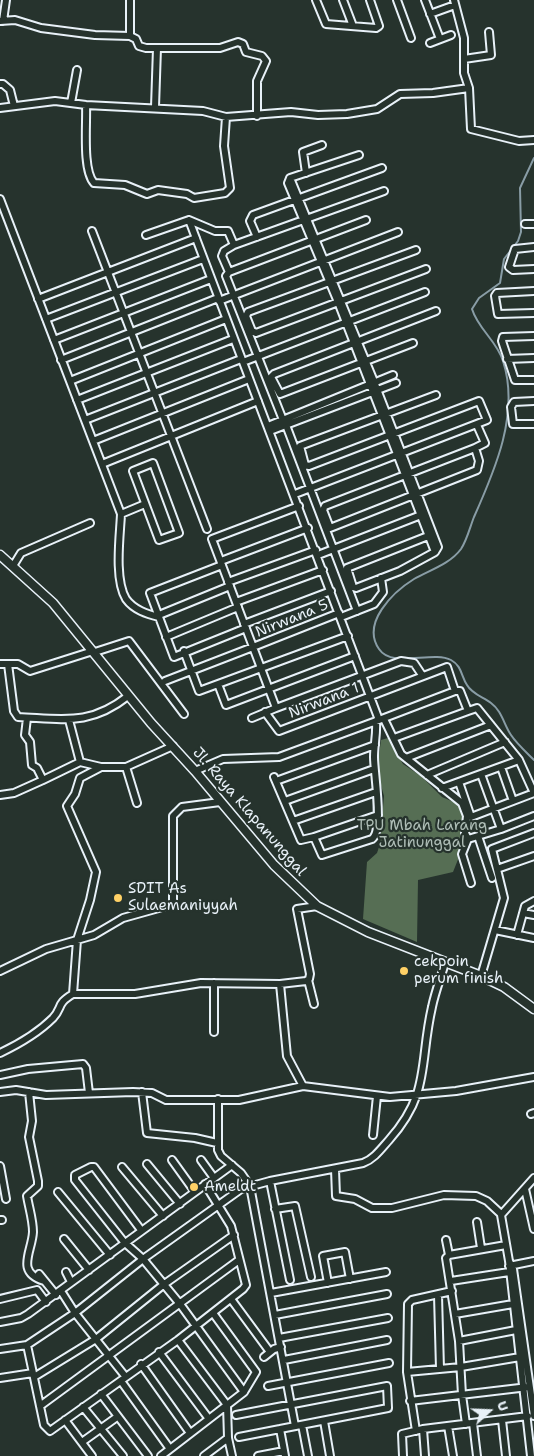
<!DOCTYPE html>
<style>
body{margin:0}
#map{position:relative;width:534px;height:1456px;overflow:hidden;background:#26332d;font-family:"Shantell Sans",sans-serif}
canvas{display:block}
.north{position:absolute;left:464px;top:1386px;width:50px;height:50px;-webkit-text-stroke:4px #26332d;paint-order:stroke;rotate:70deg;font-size:14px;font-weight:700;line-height:20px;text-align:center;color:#e8f1f8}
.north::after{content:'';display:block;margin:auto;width:18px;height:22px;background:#e8f1f8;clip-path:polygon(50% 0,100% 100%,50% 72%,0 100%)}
</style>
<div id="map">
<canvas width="534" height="1456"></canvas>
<div class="north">U</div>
</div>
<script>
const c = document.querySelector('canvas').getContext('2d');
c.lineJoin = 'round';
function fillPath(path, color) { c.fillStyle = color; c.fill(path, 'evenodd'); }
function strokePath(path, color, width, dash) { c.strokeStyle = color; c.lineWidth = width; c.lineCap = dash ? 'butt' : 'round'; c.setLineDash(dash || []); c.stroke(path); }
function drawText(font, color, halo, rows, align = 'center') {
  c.font = font + ' "Shantell Sans",sans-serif'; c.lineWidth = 4.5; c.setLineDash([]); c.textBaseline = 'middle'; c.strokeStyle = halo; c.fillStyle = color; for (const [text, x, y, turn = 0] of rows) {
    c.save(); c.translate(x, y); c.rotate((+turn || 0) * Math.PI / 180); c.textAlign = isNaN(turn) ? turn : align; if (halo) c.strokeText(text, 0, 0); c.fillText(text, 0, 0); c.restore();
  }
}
const green = new Path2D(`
 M388 738 403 764 421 776 442 797 456 803 463 811 465 828 461 852 453 872 418 880 417 942 363 919 367 862 377 853 380 844 384 796 377 771 381 740Z`);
const stream = new Path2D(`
 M534 158 520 188 521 232 518 241 504 259 500 283 479 298 472 309C478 329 497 341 503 361 520 413 495 470 474 517 470 527 467 540 461 549 450 564 430 570 414 579 393 592 361 623 379 649 392 669 433 650 451 660 462 666 461 676 467 685 472 694 483 697 491 703 502 711 504 725 511 735 517 744 526 752 534 760`);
const minor = new Path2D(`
 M130 0V36
 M316 0 326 24 376 28 379 26 370 0
 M343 0 353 26
 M397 0 411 38
 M425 0 440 39
 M430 14 455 5
 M0 21 15 20 41 28 95 35 130 36 136 39 139 46 146 48H220L238 42 243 44 246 52 262 56 266 61 257 81V116
 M3 21 6 0
 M430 43 451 35
 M464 59 491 55 489 32
 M0 84H3L10 90 14 106
 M469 88 471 129 519 141 534 140
 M71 103 77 70
 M86 105C87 123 82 170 94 183L125 185 147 194 158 190 187 194 194 198 225 193 230 188 224 146 226 117
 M155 107 157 48
 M0 108 55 101 86 105 203 111 226 117 291 112 318 115 347 114 377 109 400 94 433 93 469 88 464 73V38L454 0
 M306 173 303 152 322 145
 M290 178 359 155
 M0 199 121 514C120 536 114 579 126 599 134 610 147 614 159 617L174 657 246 628
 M189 220 215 231H228L234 245
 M366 220 229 272 222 256 224 251 234 245 384 191
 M525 224H534
 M92 231 207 529
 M146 235 189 220 379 720 279 757 223 759 195 771
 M257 237 250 221 253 215 382 168
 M534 247 515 249 509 267 513 270 534 269
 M416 250 248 312 246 316 252 331 256 333 426 269
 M229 272 226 276 283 420
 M534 291 497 293 495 296 498 314 534 313
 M38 299 196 238
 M219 301 398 232
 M46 319 203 259
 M534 336 503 337 502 341 515 380H534
 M54 340 211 279
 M413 343 280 394 271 377 274 374 436 311
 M507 359 534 358
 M61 360 218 298
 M243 362 425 292
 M70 381 226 319
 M77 400 233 339
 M534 401 514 402 511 407 513 424H534
 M85 420 241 359
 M286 425 357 611
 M268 426 393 375
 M270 431 396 383
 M93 441 249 379
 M475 448 479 461 477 470 330 528 323 510 325 506Z
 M475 448 485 443 477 425
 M153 463 179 533 159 540 133 471Z
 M102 464 258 401
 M295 494 487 420 479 401 309 466 305 465 300 446 436 395
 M299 506 212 539 253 647 339 613
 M121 514 145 504
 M428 536 347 568 353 587 356 588 400 571 435 552 438 547 375 384 290 178 288 183 338 302 435 552
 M318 555 421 515
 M221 561 308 528
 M13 566 21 553 90 523
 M228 582 316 550
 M236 602 323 570
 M159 615 230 586
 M159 617 150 593 222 565
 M341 617 374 604 383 592 381 578
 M244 624 331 591
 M166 637 238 607
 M184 651 199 691 348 636
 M95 652 129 641 184 714
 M0 664H18L30 671 93 651
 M8 664 14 711 18 717C64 719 90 726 128 696
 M165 681 253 647 276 708 252 718
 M218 684 226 705 355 656
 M455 691H460L468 711 477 708 519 760 534 793 471 817 459 782
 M276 708 401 661 414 663 422 675
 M265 712 279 731 447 667 455 691 379 720
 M27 718 25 735 30 742 32 765 37 768 43 780 80 762 101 767
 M384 719 401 754 462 803 467 816 465 833 468 839
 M69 720 80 762
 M394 738 468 711
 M173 746 126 767H101L80 778 75 794 67 806 96 872 90 900 77 940 73 994H135L201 983 280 984 306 981 309 979 310 974 297 909 317 906
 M406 758 491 725
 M126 767 137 803
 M501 767 513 801
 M427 775 505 742
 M274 777 301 840 314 837 322 855 372 839C384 830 374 773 374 757 374 745 377 734 376 721
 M276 781 375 745
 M442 788 519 760
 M0 795 14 793 43 780
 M285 801 374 769
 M293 821 376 792
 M501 829 534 816
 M478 836 492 878
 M314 837 378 815
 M497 869 534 856
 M471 883 462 854 468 839 501 829 481 774
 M523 913 534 915
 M495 930 534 938
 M517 935 525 906 534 901
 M0 971 46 949 94 935 123 918 173 904V816L182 807 220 802
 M481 976 504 898 492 849 534 833
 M308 980 314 1004
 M280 984 287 1056 303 1086
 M214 1032V983
 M0 1053C19 1044 38 1033 53 1018 63 1007 56 1004 73 994
 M0 1075 28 1069 83 1064 86 1068 89 1093
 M0 1092 16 1090 46 1095 133 1092 152 1093 166 1100H239L303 1086 390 1097 456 1091 534 1077
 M29 1092 32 1121 29 1137 38 1181V1186L27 1196C29 1208 33 1220 33 1232 32 1252 15 1272 44 1281
 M142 1092 147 1133 195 1138 217 1143
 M218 1099V1150L221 1156 241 1173 250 1186 295 1426
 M531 1114 534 1113
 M373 1135 377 1096
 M172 1160 195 1192
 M201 1160 214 1178
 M147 1164 180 1204
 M0 1166 6 1199
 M122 1167 163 1216
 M335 1169 336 1196 355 1199 372 1208H392L444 1195 476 1196 487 1201 501 1214
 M270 1181 290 1280
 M525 1189 534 1229
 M58 1192 110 1255
 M275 1209 295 1206 311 1277
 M0 1220H2
 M477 1222 481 1248
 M141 1230 94 1167H91L75 1175V1180L124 1242 143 1259 180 1304 244 1392
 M64 1239 89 1270
 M446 1240 449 1255
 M509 1261 513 1269 534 1416
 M509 1266 534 1261
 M66 1272 71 1282
 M39 1274 56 1295
 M451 1281 509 1272
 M328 1283 323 1256 345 1252 350 1279
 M61 1291 75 1313 125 1376
 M271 1293 386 1272
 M438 1295 440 1369
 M0 1299 37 1290 46 1302
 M231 1299 270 1352
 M455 1314 513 1304
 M275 1315 387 1294
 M0 1322 21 1318 28 1314 232 1165
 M279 1338 388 1318
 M178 1340 227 1405 228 1438 232 1456
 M459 1341 516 1330
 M27 1345 44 1425 50 1431 178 1340 243 1289 246 1285 231 1226 205 1184
 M0 1349 27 1345 75 1313 143 1259 241 1189 270 1181 363 1163C374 1159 381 1149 389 1140 431 1093 419 1063 432 1007 435 992 441 977 445 963
 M159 1352 209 1419
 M264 1357 274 1349 281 1347
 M284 1360 387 1340
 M141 1364 190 1433
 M407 1372 461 1367 520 1357
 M34 1377 96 1339 163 1285 234 1235
 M0 1378 33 1373
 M121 1381 170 1449
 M268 1386 389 1363
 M101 1394 148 1456
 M410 1401 528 1387
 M40 1406 239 1260
 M83 1407 123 1456
 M236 1415 387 1386 388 1408 239 1437
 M65 1420 92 1456
 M502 1420 506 1456
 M324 1421 330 1456
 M473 1423 477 1456
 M466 1424 462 1395 459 1341 446 1258 449 1255 506 1245
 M302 1425 308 1456
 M448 1426 453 1456
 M280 1429 285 1456
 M423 1429 425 1456
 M416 1431 407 1372 408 1304 412 1300 452 1291
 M82 1442 117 1417
 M161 1456 244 1392 256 1372 213 1313
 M204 1456 228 1438
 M258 1456 284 1451
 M403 1456 402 1434 423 1429 528 1416
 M531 1456 509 1261 501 1215 534 1178`);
const tertiary = new Path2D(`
 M0 555 53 603 151 723 195 771 274 865 317 906 368 932 481 976 504 987 534 1009`);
const markers = [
 [118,898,5,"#ffd166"],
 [404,971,5,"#ffd166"],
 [194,1187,5,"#ffd166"]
];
const streetNames = [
 ["Nirwana 5",292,619,-22],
 ["Nirwana 1",324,701,-21],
 ["Jl. Raya Klapanunggal",249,812,49]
];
const parkNames = [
 ["TPU Mbah Larang",422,826],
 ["Jatinunggal",422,843]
];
const poiNames = [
 ["SDIT As",128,889],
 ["Sulaemaniyyah",128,906],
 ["cekpoin",414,962],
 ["perum finish",414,979],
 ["Ameldt",204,1187]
];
fillPath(green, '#566e54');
strokePath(stream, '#899da6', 2);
strokePath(minor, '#e8f1f8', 10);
strokePath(tertiary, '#e8f1f8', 11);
strokePath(minor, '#26332d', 6);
strokePath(tertiary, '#26332d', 8);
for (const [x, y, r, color] of markers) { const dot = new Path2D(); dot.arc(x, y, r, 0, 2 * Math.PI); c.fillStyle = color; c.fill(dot); strokePath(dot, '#26332d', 2); }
drawText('15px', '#e8f1f8', '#26332d', streetNames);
drawText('15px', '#aebdb6', '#26332d', parkNames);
drawText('15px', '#e8f1f8', '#26332d', poiNames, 'left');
</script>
